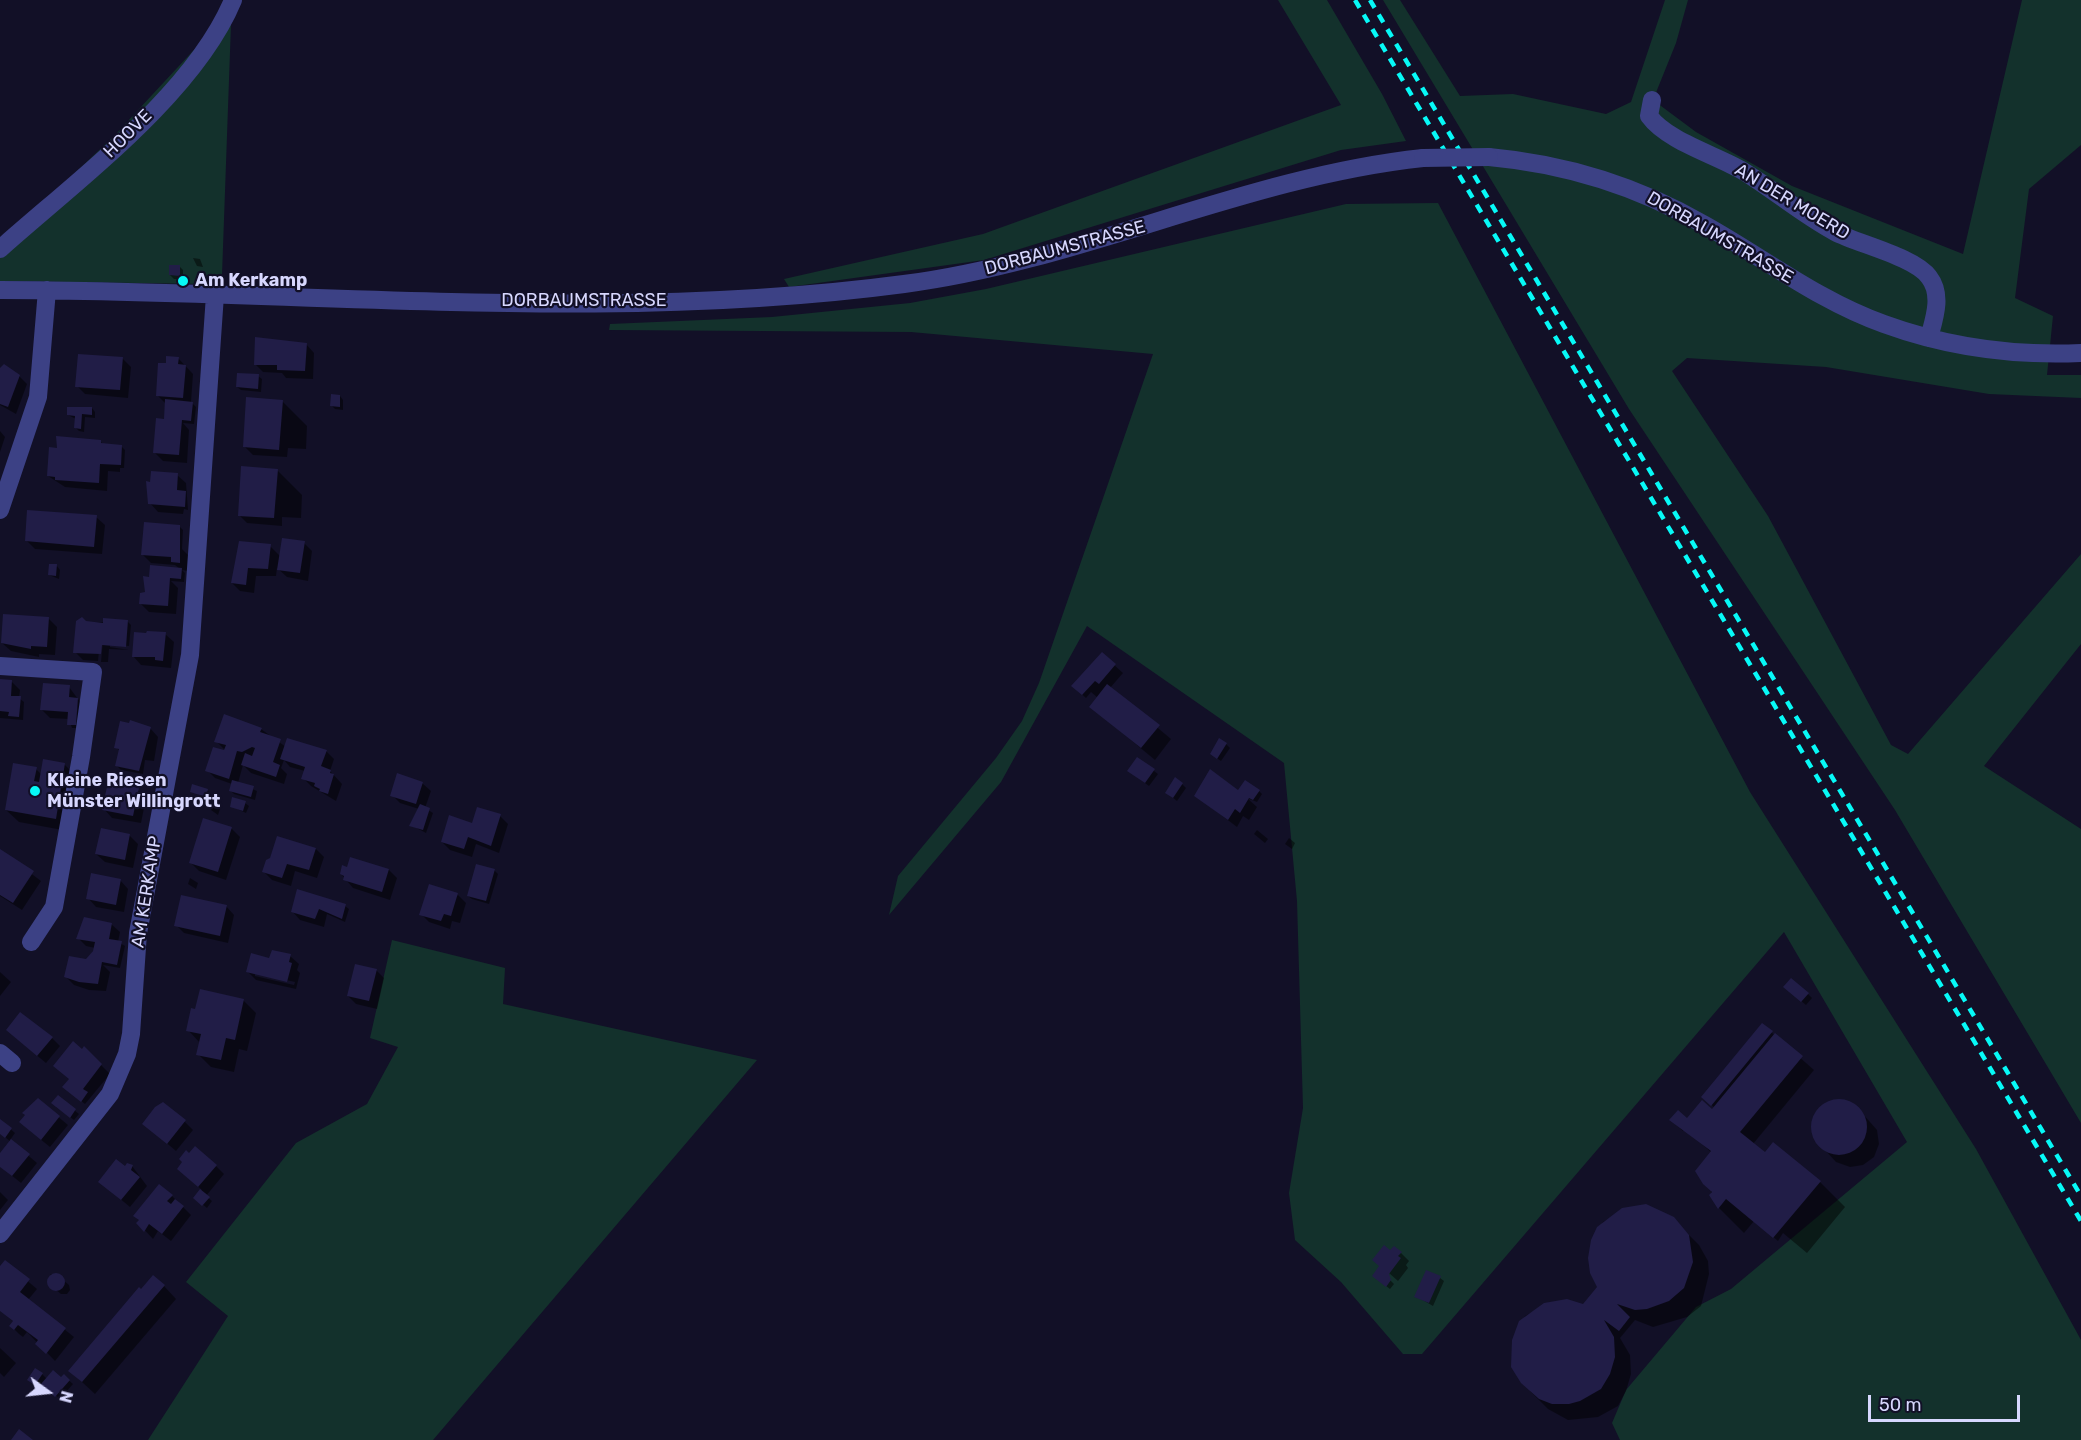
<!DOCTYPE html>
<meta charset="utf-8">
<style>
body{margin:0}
#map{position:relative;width:2081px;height:1440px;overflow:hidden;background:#121027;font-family:Rubik,sans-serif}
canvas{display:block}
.north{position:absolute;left:18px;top:1362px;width:60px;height:60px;-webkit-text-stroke:4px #121027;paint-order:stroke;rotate:105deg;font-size:16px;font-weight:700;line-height:24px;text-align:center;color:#d7d7fe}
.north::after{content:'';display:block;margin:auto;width:21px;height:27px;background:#d7d7fe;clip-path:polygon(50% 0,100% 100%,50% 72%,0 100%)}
.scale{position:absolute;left:1868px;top:1395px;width:152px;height:27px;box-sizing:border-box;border:3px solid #d7d7fe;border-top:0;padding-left:8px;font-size:18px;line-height:21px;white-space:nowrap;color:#d7d7fe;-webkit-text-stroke:4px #121027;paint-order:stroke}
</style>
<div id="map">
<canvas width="2081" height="1440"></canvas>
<div class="north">N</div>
<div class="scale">50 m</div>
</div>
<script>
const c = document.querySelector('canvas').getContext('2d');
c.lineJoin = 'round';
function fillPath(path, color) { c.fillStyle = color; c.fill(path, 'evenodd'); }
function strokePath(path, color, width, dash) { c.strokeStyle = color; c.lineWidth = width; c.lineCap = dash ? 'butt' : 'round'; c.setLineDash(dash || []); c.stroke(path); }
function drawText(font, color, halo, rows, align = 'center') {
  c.font = font + ' Rubik,sans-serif'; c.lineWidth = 4.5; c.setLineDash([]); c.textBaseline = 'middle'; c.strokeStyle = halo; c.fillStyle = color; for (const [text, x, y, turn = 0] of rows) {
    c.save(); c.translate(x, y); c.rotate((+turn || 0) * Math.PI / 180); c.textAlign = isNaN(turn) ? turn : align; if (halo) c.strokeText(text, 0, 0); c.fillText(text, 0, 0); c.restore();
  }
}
const green = new Path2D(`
 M1278 0H1327L1382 94 1406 141 1341 150 984 260 789 287 784 279 983 234 1341 105Z
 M1383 0H1400L1460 96 1513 94 1606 114 1631 102 1665 0H1688L1676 43 1653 100 1696 132 1792 186 1963 254 2022 0H2081V145L2029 189 2015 298 2053 316 2047 375H2081V398L1989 394 1826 367 1687 358 1672 371 1768 516 1891 745 1908 754 2081 554V644L1984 766 2081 829V1123L1895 810 1629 409Z
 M231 24 222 275 205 284 0 281V244L113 137 217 25Z
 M1438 203 1750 792 1976 1149 2081 1340V1440H1620L1612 1423 1626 1390 1696 1307 1731 1289 1907 1142 1784 932 1422 1354H1403L1341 1282 1295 1240 1289 1193 1303 1108 1297 901 1284 763 1087 626 1001 782 889 915 898 876 996 758 1022 721 1039 683 1153 354 911 332 609 330 610 324 772 317 910 303 986 289 1346 204Z
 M392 940 505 968 503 1004 757 1060 433 1440H148L228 1316 186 1282 296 1143 367 1104 398 1047 370 1038Z`);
const shadow = new Path2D(`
 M193 258 200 259 203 267 197 266Z
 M179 266 183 270V279H174L170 275Z
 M306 344 314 353 313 379 286 378 282 373 263 372 255 364Z
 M122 358 131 367 128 398 85 394 77 386Z
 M178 358 193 374 191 402 196 407 194 424 183 423 189 430 187 463 163 461 155 453 165 420V403L157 395 167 365Z
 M0 369 19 376 27 384 16 414 0 405Z
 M258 376 262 379 261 392 241 390 237 387Z
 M340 396 343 400V410L335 409 331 405Z
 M282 401 307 426 306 449 288 448 287 457 253 455 244 446Z
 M92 408 95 412V418L85 417 84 432 79 431 76 428V419L68 415Z
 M0 431 5 437 0 452Z
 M100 441 104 445 122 447 125 450 124 468H120V472L108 471 107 491 65 487 48 476 59 450Z
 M277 470 302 495 301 518 282 517V526L247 523 239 515Z
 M177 475 186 483 188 510 184 509 183 514 158 512 150 503Z
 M96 517 105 525 102 554 35 549 27 541Z
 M179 526 183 530 182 549 189 556 188 571 182 570 185 573 184 582 171 581 178 588 176 614 149 612 140 603 146 593 180 569 175 565 151 563 143 555Z
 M304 543 312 551 308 581 287 577 277 568 276 576H256L254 593 240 591 232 583 270 546 280 556Z
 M57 566 60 570 59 579 49 575Z
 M49 619 57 627 55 655 39 654V657L11 651 2 643Z
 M127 621 131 625 129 646 110 644V647L129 650 109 649 108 662H101L104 629H101L98 661 83 660 75 652 86 623Z
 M165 634 174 642 171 668 141 665 133 656Z
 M1102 654 1123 673 1110 688 1171 739 1155 760 1091 707 1098 698 1091 692 1086 698 1073 686Z
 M0 681 12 682 20 690 19 698 24 702 23 720 0 718Z
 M69 687 81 703 79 728H72L69 719 50 718 42 710Z
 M150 728 158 737 154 761 145 760 143 774 121 770 117 766 120 751 116 747Z
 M261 729 286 747 326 751 334 759 330 771 342 784 336 801 311 786 303 778 305 771 290 767 284 760 281 768 287 774 284 784 251 773 243 765 238 783 257 791 255 800 234 794 230 790 232 784 215 778 207 770 227 752 216 741Z
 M1226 744 1230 748 1221 761 1215 757Z
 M1138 759 1158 774 1149 786 1133 774Z
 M65 765 77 777 68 831 19 822 6 810 36 769 42 775Z
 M422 783 431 791 425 808 433 813 426 833 411 825 419 809 400 803 392 795Z
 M1182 784 1186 788 1177 801 1167 793Z
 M138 790 146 798 141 823 112 818 104 809Z
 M192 791H208L211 794 210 799Z
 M1259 791 1262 794 1257 802 1247 798 1257 807 1249 820 1243 816 1237 827 1204 802Z
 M245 803 249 806 246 813 231 806Z
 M213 804 220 809 218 815 211 810Z
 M500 816 508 824 499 853 476 844 472 857 450 850 442 842 473 825Z
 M204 820 232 829 240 837 226 880 199 871 191 863Z
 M1257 830 1268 839 1265 843 1254 834Z
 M129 835 138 844 133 868 105 862 96 854Z
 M1289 838 1295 843 1292 849 1285 844Z
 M316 849 324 857 317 878 295 871 291 886 272 880 264 872Z
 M0 850 41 881 22 910 0 896Z
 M389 870 397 878 390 900 353 888 341 874Z
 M494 870 498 874 489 904 472 899 468 896Z
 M190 878 198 883 196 889 188 884Z
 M120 880 128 889 124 912 96 907 88 898Z
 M458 895 466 903 460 923 452 921 450 929 429 922 421 914Z
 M226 906 234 915 228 943 184 933 176 925Z
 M345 906 349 909 345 922 327 914 324 927 300 920 292 911Z
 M111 924 120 932 118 942 125 946 120 968 103 965 110 972 106 991 89 990 74 985 66 977 86 961 95 948 86 946 78 938Z
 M290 956 299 964 297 970 300 973 296 989 256 980 248 972 271 960ZM255 973 295 982 294 985 255 976Z
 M376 970 384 978 377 1009 356 1004 348 996Z
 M0 972 11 982 0 996Z
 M1789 991 1808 994 1812 998 1806 1005Z
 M243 1000 256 1013 247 1051 239 1049 234 1072 211 1067 198 1054 200 1043 188 1030Z
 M1763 1025 1814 1070 1753 1144 1765 1154 1820 1182 1845 1207 1807 1253 1783 1233 1778 1241 1754 1221 1744 1233 1719 1208 1711 1195 1712 1153 1685 1129 1683 1131 1675 1124 1712 1111 1715 1108 1703 1097Z
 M16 1038H52L60 1046 46 1063Z
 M84 1048 110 1074 85 1104 68 1091Z
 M58 1097 79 1114 74 1120 56 1107Z
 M38 1100 68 1125 50 1147 29 1130 26 1115Z
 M1842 1100 1855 1105 1877 1130 1879 1144 1874 1157 1863 1165 1850 1167 1836 1162 1814 1138 1812 1124 1817 1111 1828 1102Z
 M0 1120 15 1133 10 1140 37 1163 21 1183 0 1166V1156L11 1142 0 1133Z
 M185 1122 193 1130 176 1151 144 1124Z
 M132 1166 147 1186 130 1207 100 1182Z
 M216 1166 224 1174 206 1196 212 1201 207 1208 195 1198 202 1190 187 1177Z
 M0 1192 8 1200 0 1210Z
 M172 1196 191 1215 171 1241 158 1231 153 1239 138 1223Z
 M1623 1210 1681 1227 1699 1245 1708 1261 1709 1274 1701 1306 1687 1317 1653 1327 1635 1320 1620 1338 1630 1355 1631 1374 1626 1391 1618 1406 1598 1417 1568 1420 1548 1409 1530 1391 1513 1340 1525 1316 1545 1305 1584 1306 1599 1287 1593 1241 1603 1222Z
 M1391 1252 1401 1253 1409 1261 1406 1265 1408 1268 1398 1281 1380 1265Z
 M5 1262 37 1289 28 1300 74 1337 55 1361 27 1332 23 1337 19 1334 11 1326 14 1322 0 1310V1268Z
 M1380 1270 1394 1284 1390 1289 1377 1279Z
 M51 1274H56L69 1285 70 1290 67 1294H61L49 1284 48 1279Z
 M1440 1278 1444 1281 1433 1306 1416 1296Z
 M164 1286 176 1299 95 1394 70 1371Z
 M0 1348 16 1363 4 1377 0 1373Z
 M42 1374 47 1379 61 1380 64 1376 73 1384 60 1399 42 1383 39 1388 29 1380Z`);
const building = new Path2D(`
 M169 265H180V276L169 275Z
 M255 337 307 343 305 371 277 370V365H254Z
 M78 354 123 357 120 390 75 387Z
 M166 356 179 357 178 364 186 365 183 398 156 396 158 363H166Z
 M4 364 20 375 8 407 0 404V368Z
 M237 373 259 374 258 389 236 387Z
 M331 394 340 395V407L330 406Z
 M246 397 283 400 279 450 243 447Z
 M165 399 193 402 191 421 182 420 179 455 153 453 156 418 164 419Z
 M67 407H92V415L82 414 81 429 74 428 75 416 67 415Z
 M56 436 101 440V443L122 445 121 465 100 464 99 483 55 480V477L47 476 49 447 57 448Z
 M241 466 278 469 274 518 238 516Z
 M151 471 178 473 177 490 186 491 185 507 148 504 146 481 150 482Z
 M27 510 97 515 94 547 25 541Z
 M144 522 180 525V563L171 562V557L141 555Z
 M282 538 305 541 300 573 277 570Z
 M239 541 271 544 268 569 248 568 246 585 231 583Z
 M49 564H57L56 576 48 575Z
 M150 565 182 568 181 579 170 578 168 606 139 604 140 593 145 592 143 576 149 577Z
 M3 614 49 617 47 647 31 646V649L1 643Z
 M82 617 86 621 103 623V618L128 620 126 647 102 645 101 654 73 653 76 621Z
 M147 631 166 632 163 661 155 660V657H132L134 632 146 633Z
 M1102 652 1116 664 1099 684 1095 681 1082 695 1071 686Z
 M0 679 12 680 11 696H21L19 717 8 716 9 712 0 711Z
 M43 683 70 685 69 697 78 698 76 725H67L68 712 40 710Z
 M1107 684 1160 725 1141 748 1089 707Z
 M224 714 262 728 260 732 281 739 273 762 280 765 276 777 241 765 245 753 252 756 255 748 252 747 242 752 237 751 229 779 205 771 213 747 224 750 226 745 214 742Z
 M130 720 151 727 139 771 115 766 119 749 114 748 120 721 129 723Z
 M287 738 327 750 321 766 331 770 330 773 334 774 328 794 319 791 320 789 314 786 315 783 301 779 305 767 280 759Z
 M1219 738 1227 743 1217 759 1210 754Z
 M1137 757 1155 769 1145 783 1127 771Z
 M43 759 65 763 56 819 5 810 13 763 37 767 34 781 39 782Z
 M1210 769 1238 790 1245 780 1260 790 1253 800 1249 798 1240 813 1235 809 1228 820 1194 796Z
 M397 773 423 782 416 804 390 796Z
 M1175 777 1183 783 1173 798 1165 793Z
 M232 780 254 786 251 797 229 791Z
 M108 782 139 788 133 816 102 810Z
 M192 784 208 789 206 797 190 792Z
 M232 797 246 801 243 811 230 807Z
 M420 804 430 808 423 830 409 826Z
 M477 807 501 814 491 846 468 837 464 849 441 842 449 815 472 823Z
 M203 818 232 827 218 872 189 863Z
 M101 828 130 834 125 860 95 854Z
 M277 836 316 848 309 870 287 864 282 878 262 872 266 860 270 858Z
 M0 849 34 871 13 903 0 895Z
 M350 857 389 869 382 892 343 880 344 876 340 874 342 865 347 867Z
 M476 864 495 869 486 901 467 896Z
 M91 873 121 879 116 905 86 899Z
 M429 884 458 893 451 916 444 914 441 921 419 915Z
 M297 889 346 904 342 919 319 909 315 919 291 912Z
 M181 895 227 905 220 936 174 926Z
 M84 917 112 923 109 939 122 941 117 965 102 962 98 984 79 982 64 977 69 956 86 959 93 951 95 942 76 939Z
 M272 950 291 954 289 962 292 963 287 982 246 972 251 953 269 958Z
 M355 964 377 969 369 1001 347 996Z
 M1791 978 1809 993 1801 1002 1783 987Z
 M200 989 244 999 235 1040 226 1038 221 1060 196 1055 201 1034 186 1031 191 1008 195 1009Z
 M20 1012 53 1037 37 1056 6 1030Z
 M1762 1023 1773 1031 1711 1106 1701 1097Z
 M1775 1033 1803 1056 1740 1132 1765 1152 1773 1142 1821 1181 1773 1238 1726 1199 1718 1209 1709 1195 1712 1192 1703 1184 1695 1171 1711 1151 1669 1120 1678 1110 1687 1118 1702 1100 1712 1109Z
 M73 1041 82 1049 84 1046 102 1064 83 1089 88 1092 81 1102 62 1087 69 1079 53 1066Z
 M58 1095 76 1109 70 1118 51 1103Z
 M38 1098 60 1116 41 1140 19 1122 25 1115 22 1113Z
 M1811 1127a28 28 0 1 1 56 0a28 28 0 1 1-56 0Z
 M163 1102 186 1120 167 1144 142 1124 155 1107Z
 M0 1119 12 1128 5 1138 0 1134Z
 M11 1139 30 1154 12 1176 0 1167V1153Z
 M195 1146 217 1165 198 1187 177 1169 182 1162 179 1159 186 1150 189 1153Z
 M116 1159 125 1166 127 1163 133 1165 131 1170 140 1177 121 1200 98 1182Z
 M159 1184 173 1195 167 1201 171 1204 175 1199 184 1206 162 1234 149 1224 144 1232 136 1223 139 1220 133 1216Z
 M200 1189 210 1197 202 1206 193 1198Z
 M1646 1204 1674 1217 1689 1235 1693 1262 1684 1288 1669 1301 1647 1309 1635 1310 1617 1304 1630 1317 1619 1331 1604 1320 1614 1337 1615 1357 1610 1374 1601 1389 1580 1401 1569 1404H1552L1539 1399 1521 1383 1511 1367 1512 1340 1519 1321 1544 1303 1567 1299 1583 1304 1597 1287 1590 1273 1588 1258 1591 1240 1597 1227 1622 1208Z
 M1384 1245 1390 1250 1394 1246 1402 1252 1398 1256 1401 1258 1389 1274 1391 1280 1386 1287 1372 1276 1379 1266 1372 1260Z
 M5 1260 30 1279 20 1292 66 1328 46 1354 35 1344 38 1340 18 1325 14 1330 9 1326 13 1321 0 1311V1266Z
 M1426 1270 1441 1276 1429 1303 1414 1297Z
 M47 1282a9 9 0 1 1 18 0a9 9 0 1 1-18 0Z
 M153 1275 165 1285 82 1382 68 1371 139 1287 141 1289Z
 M35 1368 43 1373 35 1385 27 1380Z
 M53 1370 61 1377 64 1374 70 1380 55 1397 41 1384Z
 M19 1429 33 1440H11Z`);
const street = new Path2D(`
 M1652 100 1649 116C1667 141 1716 155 1743 171 1774 190 1803 215 1835 232 1858 244 1915 257 1929 277 1943 295 1934 319 1929 338
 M1489 157C1567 164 1637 186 1705 225 1764 258 1819 301 1884 324 1947 347 2014 356 2081 353
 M0 249C76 181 194 94 233 0
 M0 290C301 290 604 324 904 284 1081 261 1245 177 1423 158
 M0 510 38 397 47 290
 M0 666 93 672 81 757 54 907 31 942
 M0 1053 12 1063
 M0 1234 110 1094 127 1054 131 1034 138 933 190 655 215 295`);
const rail = new Path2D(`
 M1355 0 2081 1221
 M1370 0 2081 1196`);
const streetBridge = new Path2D(`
 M1423 158 1489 157`);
const markers = [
 [183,281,6,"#07f9f7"],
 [35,791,6,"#07f9f7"]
];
const streetNames = [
 ["HOOVE",128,134,-45],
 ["AN DER MOERD",1792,202,31],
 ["DORBAUMSTRASSE",1720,238,30],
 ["DORBAUMSTRASSE",1065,248,-15],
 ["DORBAUMSTRASSE",584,301],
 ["AM KERKAMP",147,892,-81]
];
const poiNames = [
 ["Am Kerkamp",195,281],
 ["Kleine Riesen",47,781],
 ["Münster Willingrott",47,802]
];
fillPath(green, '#13312c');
fillPath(shadow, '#0007');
fillPath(building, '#211d47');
strokePath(street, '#3c4185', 18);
strokePath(rail, '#07f9f7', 4.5, [9, 8]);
strokePath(streetBridge, '#3c4185', 18);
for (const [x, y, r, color] of markers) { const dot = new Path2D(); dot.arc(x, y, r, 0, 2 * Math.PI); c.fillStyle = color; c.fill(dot); strokePath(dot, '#121027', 2); }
drawText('18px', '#d7d7fe', '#121027', streetNames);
drawText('bold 18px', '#d7d7fe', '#121027', poiNames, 'left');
</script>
